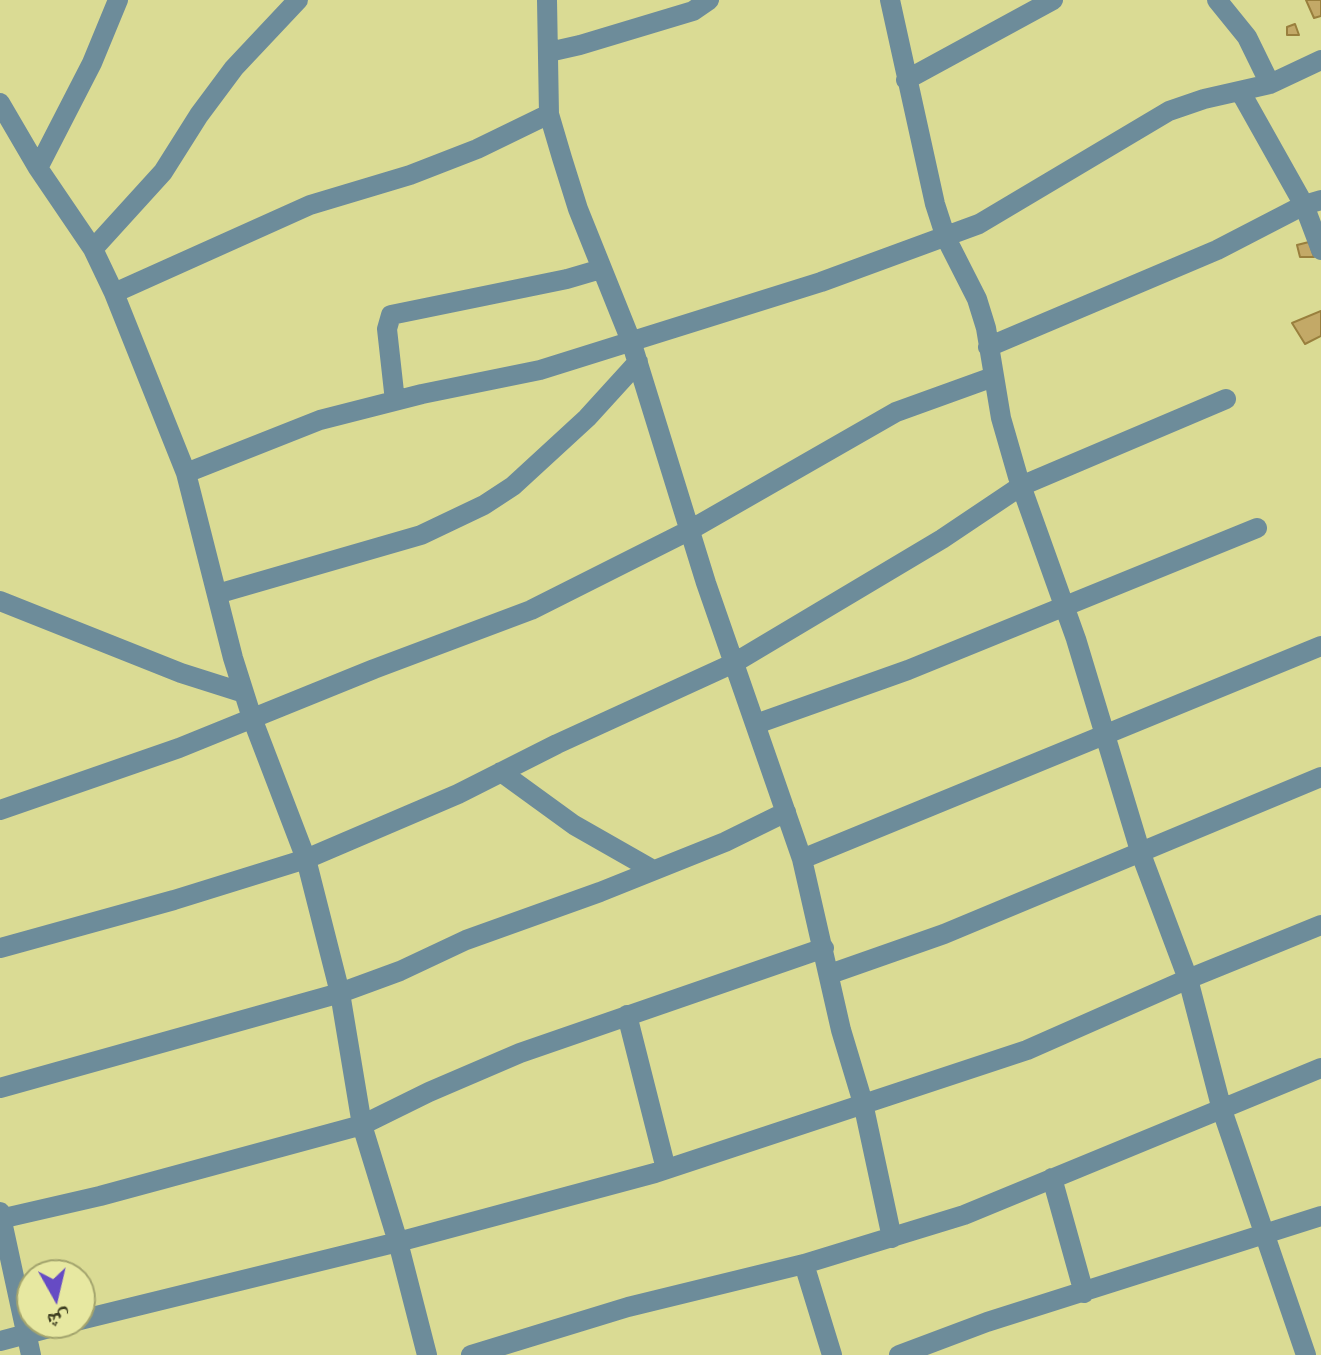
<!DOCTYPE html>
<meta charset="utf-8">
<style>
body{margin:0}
#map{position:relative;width:1321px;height:1355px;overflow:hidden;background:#dadb94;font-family:"IBM Plex Sans","Noto Naskh Arabic",sans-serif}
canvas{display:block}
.north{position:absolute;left:16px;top:1259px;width:80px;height:80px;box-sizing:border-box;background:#e7e8a1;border:2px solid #a3a46d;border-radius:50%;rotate:172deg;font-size:22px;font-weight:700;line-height:32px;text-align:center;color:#3d3d20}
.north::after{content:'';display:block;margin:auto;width:28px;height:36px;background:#664bc4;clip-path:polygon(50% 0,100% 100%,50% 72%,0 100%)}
</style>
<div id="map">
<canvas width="1321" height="1355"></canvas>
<div class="north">ش</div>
</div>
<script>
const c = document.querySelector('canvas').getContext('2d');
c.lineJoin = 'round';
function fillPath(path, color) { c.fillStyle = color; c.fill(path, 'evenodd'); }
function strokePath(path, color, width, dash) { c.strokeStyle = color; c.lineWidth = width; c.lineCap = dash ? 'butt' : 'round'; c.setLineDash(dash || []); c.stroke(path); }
const building = new Path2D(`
 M1306 0H1321V16L1314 18Z
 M1295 24 1299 35H1287V27Z
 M1309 242 1314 257H1300L1297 245Z
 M1321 311V336L1305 344 1292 323Z`);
const minor = new Path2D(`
 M547 0 549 114 562 158 578 209 631 341 706 583 802 859 841 1030 863 1103 892 1238
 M890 0 935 204 946 238 977 299 986 328 1001 418 1018 477 1076 639 1141 854 1188 979 1222 1110 1306 1355
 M1217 0 1247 37 1270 84
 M549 52 580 45 693 11 709 0
 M906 80 1053 0
 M1240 91 1304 205 1321 250
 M0 103 38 168 93 249 114 293 186 473 233 658 252 718 306 859 340 993 362 1125 398 1242 427 1355
 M38 168 92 63 118 0
 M93 249 163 172 199 115 234 68 298 0
 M114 293 310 205 410 175 477 149 549 114
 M988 347 1217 250 1304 205 1321 200
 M395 401 387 329 391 315 567 279 601 269
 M186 473 320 420 422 394 540 370 821 282 979 224 1169 111 1204 99 1270 84 1321 60
 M217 594 421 535 484 505 513 486 587 418 638 362
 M0 601 181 673 244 693
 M756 724 908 670 1257 528
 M501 772 574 825 653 870
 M0 810 179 748 374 669 531 610 690 530 896 412 993 377
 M802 859 1321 646
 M0 948 174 900 306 859 458 794 557 744 734 663 942 539 1021 486 1226 399
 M830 974 944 934 1321 777
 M627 1015 666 1169
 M0 1088 340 993 400 971 466 940 600 892 725 842 786 812
 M1052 1178 1084 1293
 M0 1212 31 1355
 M0 1219 100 1196 362 1125 429 1092 520 1053 824 948
 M804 1264 832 1355
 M80 1320 398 1242 655 1173 1027 1050 1188 979 1321 925
 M0 1341 68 1323
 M471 1355 628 1307 804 1264 964 1215 1321 1068
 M899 1355 987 1322 1321 1216`);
fillPath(building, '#c3a967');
strokePath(building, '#997f3d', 2);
strokePath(minor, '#6d8c9a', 20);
</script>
